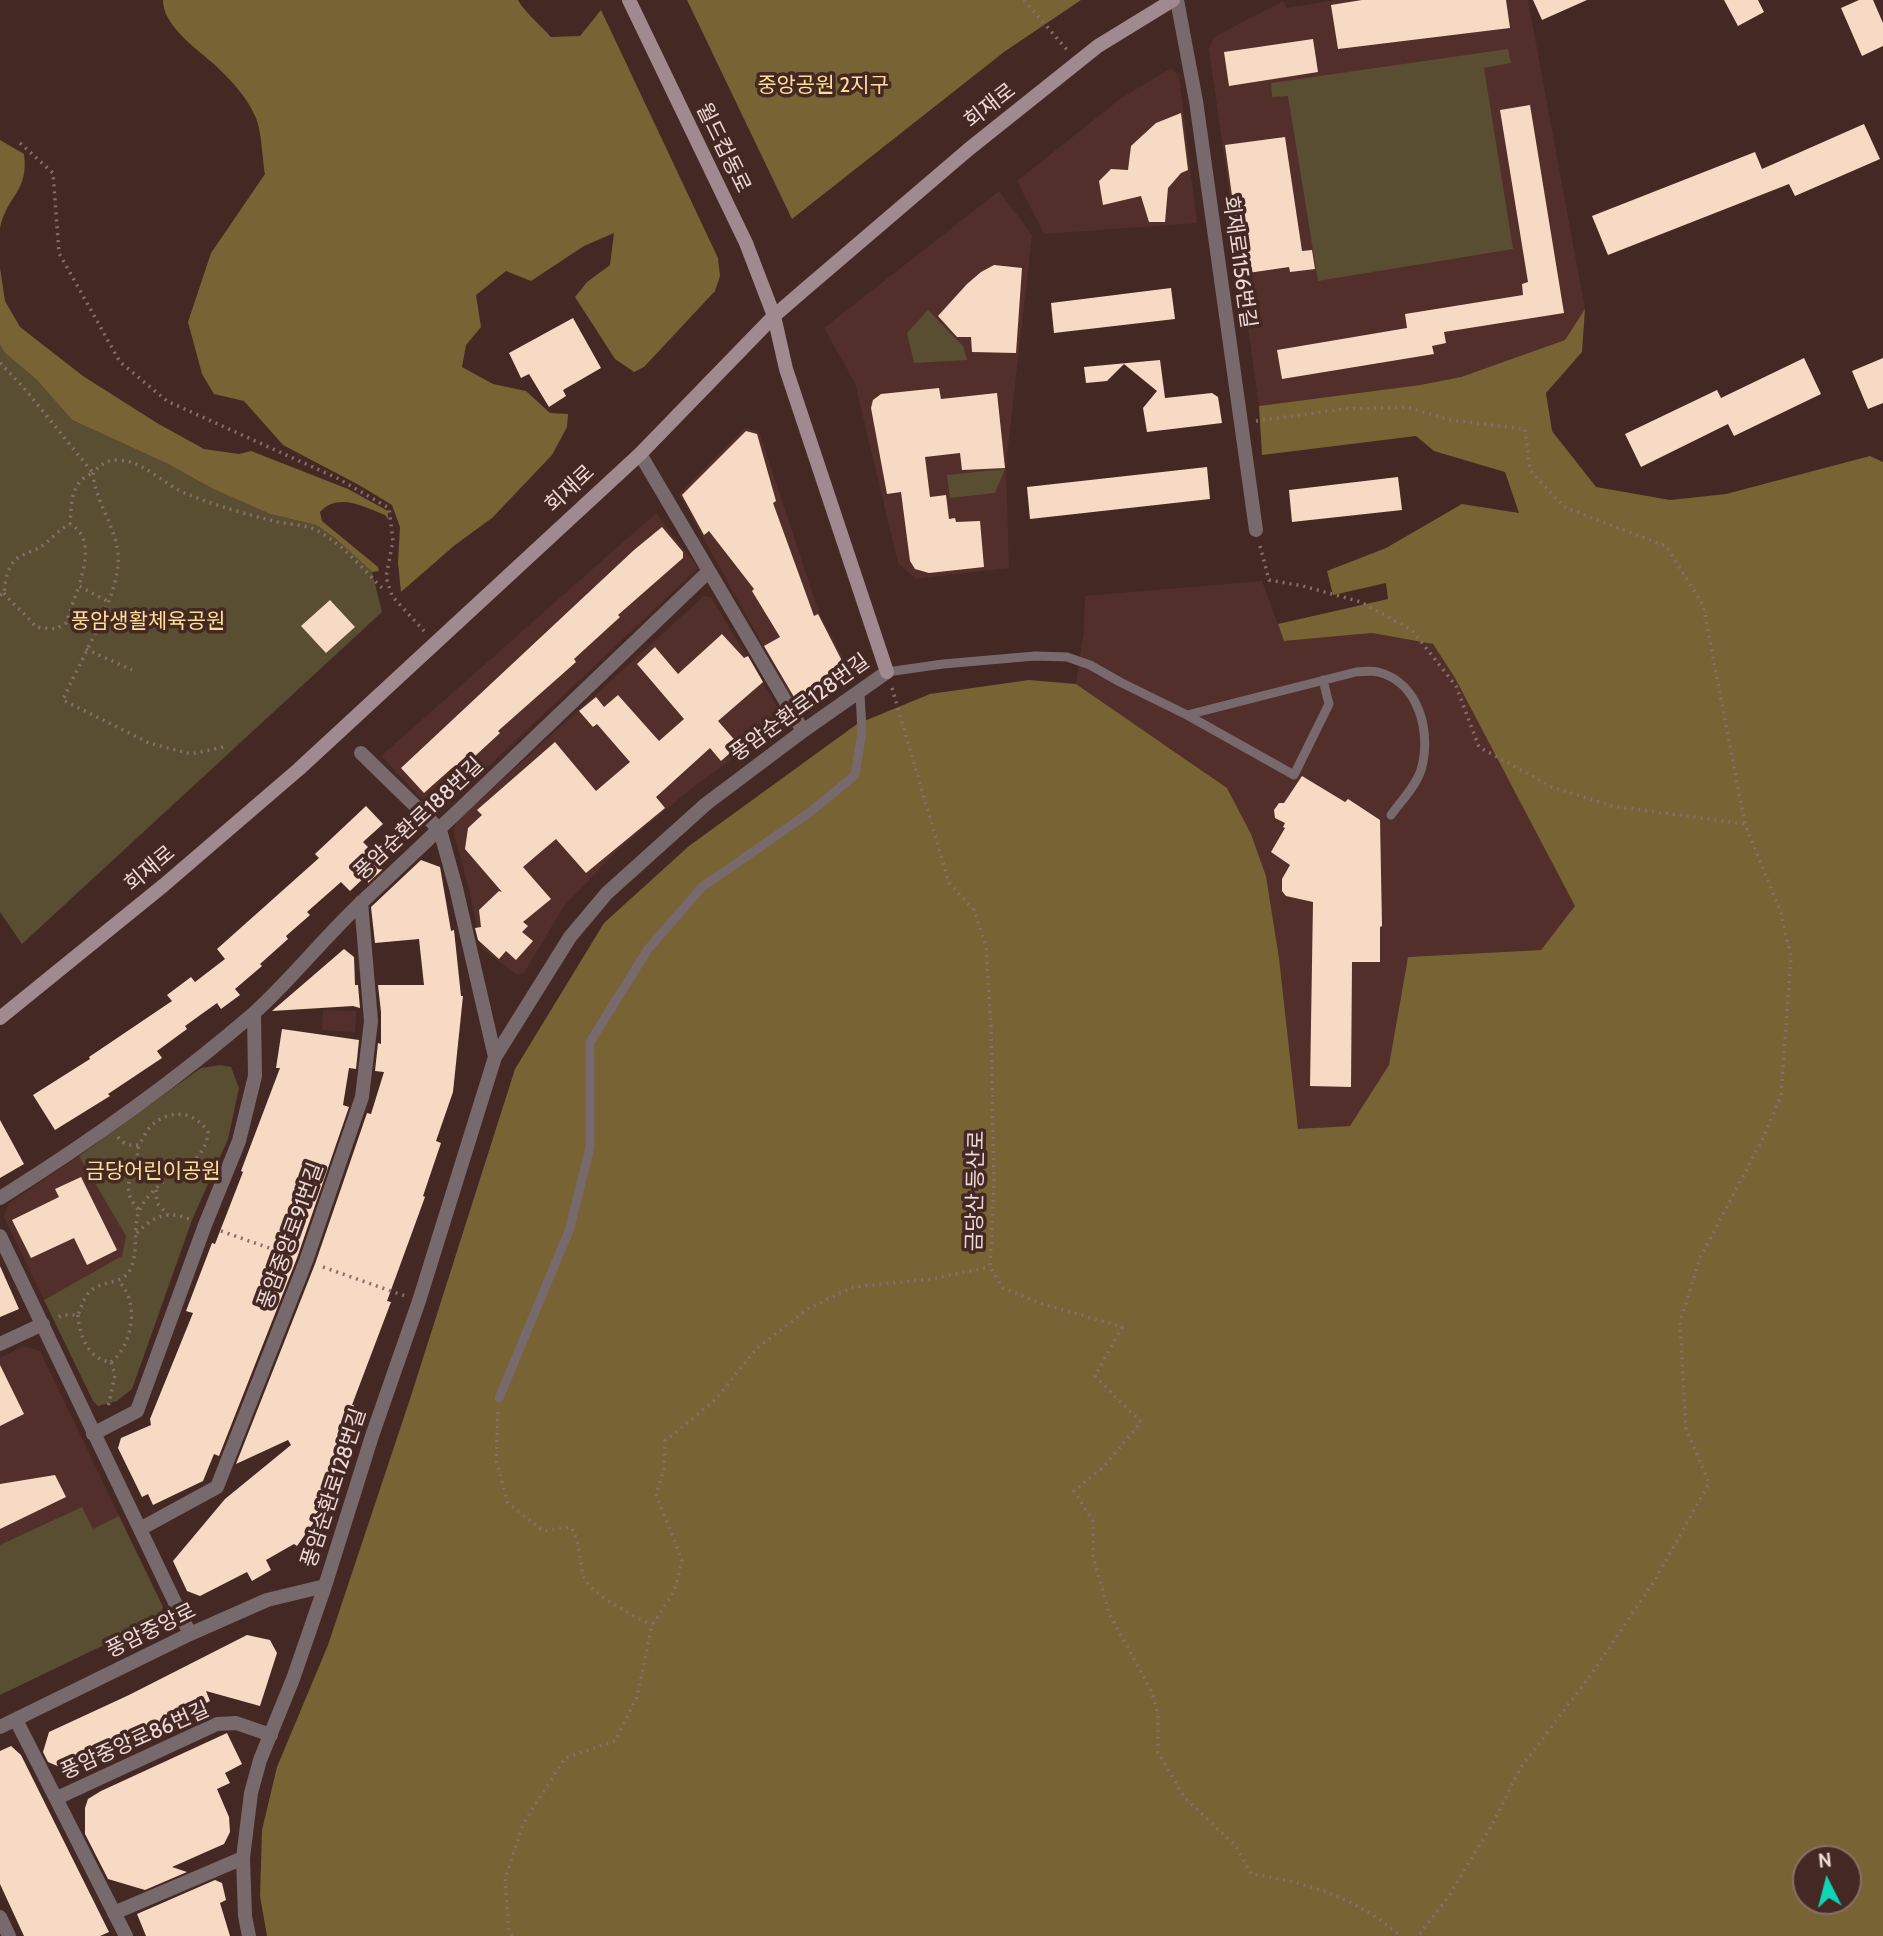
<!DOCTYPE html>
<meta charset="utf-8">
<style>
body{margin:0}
#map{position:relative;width:1883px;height:1936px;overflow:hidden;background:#442824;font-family:Cabin,sans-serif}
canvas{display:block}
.north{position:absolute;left:1792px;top:1845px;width:70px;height:70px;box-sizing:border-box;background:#442824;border:2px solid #886f6c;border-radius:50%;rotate:354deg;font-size:19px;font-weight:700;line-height:28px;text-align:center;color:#eddad7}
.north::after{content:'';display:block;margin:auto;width:24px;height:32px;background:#10d5b4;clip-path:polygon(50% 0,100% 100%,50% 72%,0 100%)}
</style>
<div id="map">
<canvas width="1883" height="1936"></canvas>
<div class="north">N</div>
</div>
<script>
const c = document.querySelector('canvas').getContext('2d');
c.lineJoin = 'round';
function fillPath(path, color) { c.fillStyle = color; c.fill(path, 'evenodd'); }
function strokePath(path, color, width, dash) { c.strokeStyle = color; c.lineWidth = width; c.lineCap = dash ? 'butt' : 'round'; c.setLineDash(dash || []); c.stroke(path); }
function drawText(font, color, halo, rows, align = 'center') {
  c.font = font + ' Cabin,"Noto Sans KR",sans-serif'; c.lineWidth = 7; c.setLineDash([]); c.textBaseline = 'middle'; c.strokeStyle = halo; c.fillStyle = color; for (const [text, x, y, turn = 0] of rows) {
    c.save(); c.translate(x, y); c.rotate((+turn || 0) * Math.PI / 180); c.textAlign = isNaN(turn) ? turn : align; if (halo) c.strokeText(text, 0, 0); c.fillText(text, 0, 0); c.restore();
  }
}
const built = new Path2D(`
 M1335 0H1528L1585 309 1565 340 1461 377 1420 385 1259 406 1209 49 1214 37 1283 1 1287 8Z
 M1171 68 1179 76 1197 223 1044 234 1017 181 1120 99Z
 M999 191 1032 235 1006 465 1009 568 916 579 898 563 855 383 824 328Z
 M745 428 759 431 818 610 844 660 842 681 802 702 792 698 679 494Z
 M656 513 698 568 437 815 381 756Z
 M1262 581 1284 641 1372 633 1433 644 1455 678 1576 906 1541 950 1408 957 1389 1065 1351 1126 1298 1130 1279 958 1266 876 1251 834 1227 788 1076 684 1084 629 1085 596Z
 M704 596 711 597 785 720 688 791 617 851 564 906 524 973 517 975 481 948 470 893 453 831 457 821Z
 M323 1010 356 1011 355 1032 322 1030Z
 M79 1156 126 1236 122 1257 44 1300 4 1217 8 1204Z
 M23 1346 40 1351 163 1607 158 1619 0 1695V1358Z`);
const green = new Path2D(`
 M1508 49 1511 63 1484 68 1513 249 1318 281 1288 96 1272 97 1271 83Z
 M928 310 963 346 967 360 914 363 907 333Z
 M0 345 5 353 36 379 72 420 168 464 213 489 270 514 316 525 336 539 372 572 382 612 22 944 0 912Z
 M1005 469 995 493 950 498 947 475Z
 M220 1065 231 1067 239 1088 228 1139 192 1220 132 1389 117 1401 98 1406 93 1401 44 1300 122 1256 126 1236 79 1156 201 1068Z
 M82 1507 93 1529 119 1516 163 1607 158 1619 0 1695V1545Z`);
const forest = new Path2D(`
 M163 0H518C522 9 543 28 551 37L580 36 601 10 718 258 720 276 715 291 644 367 634 372 615 359 575 297 587 282 610 265 614 233 584 246 531 281 506 271 476 295 481 327 466 345 462 367 493 384 526 391 550 413 568 414 567 427 552 455 492 518 455 545 401 592 398 563 400 527 392 505 359 485 283 445 244 401 214 394 202 374 188 322 211 253 265 174C262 158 262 130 255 116 247 97 230 79 215 65 198 50 162 25 163 0Z
 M687 0H1081L1004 52 792 219Z
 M0 140 24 154C29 192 7 195 0 228Z
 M0 268 5 301 20 327 83 376 157 423 204 449 239 454 251 451 348 489 388 511V519L385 515C364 507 338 492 320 512L322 521 378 567 379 571 372 572 336 539 316 525 270 514 213 489 168 464 72 420 36 379 5 353 0 345Z
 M1585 309 1582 352 1546 393 1552 431 1596 487 1670 500 1726 494 1870 456 1883 462V1936H267L260 1896 262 1830 277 1767 328 1645 410 1399 515 1069 604 923 689 846 857 724 930 694 1029 680 1076 684 1227 788 1251 834 1266 876 1279 958 1298 1129 1350 1126 1389 1065 1408 957 1541 950 1575 906 1455 678 1433 644 1372 633 1284 641 1278 624 1388 599 1386 583 1333 595 1327 571 1386 548 1462 504 1519 513 1505 472 1434 451 1416 436 1262 455 1259 406 1420 385 1461 377 1565 340ZM1806 1859H1848V1901H1806Z`);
const building = new Path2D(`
 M1362 0H1506L1510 28 1338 49 1331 5Z
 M1533 0H1587L1542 20Z
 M1724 0H1758L1764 12 1738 26Z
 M1859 0H1873L1883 23V46L1862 56 1841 8Z
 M1313 39 1318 72 1229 86 1224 52Z
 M1530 105 1564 313 1444 332 1446 343 1432 346 1434 354 1282 379 1277 350 1407 328 1405 314 1523 295 1522 284 1528 282 1500 110Z
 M1181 113 1188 170 1181 173 1168 188 1165 222H1149L1141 196 1103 205 1099 181 1111 169 1128 170 1131 146 1156 123Z
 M1864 124 1880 159 1795 196 1789 184 1608 255 1592 216 1755 152 1762 169Z
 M1285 137 1302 251 1312 250 1315 269 1290 272 1289 267 1248 273 1245 253 1240 254 1225 145Z
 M994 265 1022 268 1016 353 972 352 971 337H957L938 316 967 284 981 272Z
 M1171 288 1175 319 1054 333 1051 303Z
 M573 318 601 368 563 390 566 396 549 407 529 374 521 378 509 353Z
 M1804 358 1821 394 1734 436 1728 424 1641 467 1625 434 1717 390 1721 398Z
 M1883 358V403L1868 409 1852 371Z
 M1160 360 1165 398 1212 393 1218 397 1222 423 1147 432 1143 408 1157 391 1124 364 1107 381 1086 383 1084 367Z
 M939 388 941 399 997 393 1005 468 962 470 960 453 925 457 930 497 946 495 949 519 955 518 956 522 980 521 984 567 929 573 915 569 910 561 901 492 887 494 871 408 873 400 881 394Z
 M746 431 757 434 776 501 773 503 814 616 818 614 841 659 838 679 800 699 794 697 764 646 780 637 752 591 754 589 709 531 704 535 682 495Z
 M1207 467 1210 499 1030 519 1027 487Z
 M1398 477 1402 510 1292 522 1289 490Z
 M662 527 683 552V558L618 615 620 617 574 659 576 662 498 731 500 733 474 757 478 760 460 777 452 768 424 793 401 768 634 550Z
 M330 600 355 627 326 653 301 626Z
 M722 634 744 658 748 656 763 682 718 721 739 745 721 761 710 748 656 797 665 808 586 873 556 839 523 867 551 899 523 922 528 926 522 932 533 941 516 960 506 951 499 959 478 940 475 928 481 927 479 910 499 891 502 892 465 849 468 828 482 815 477 810 555 742 596 791 630 762 597 724 593 727 579 711 596 697 604 707 618 695 659 741 684 719 637 664 655 647 678 674Z
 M1302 776 1345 802 1348 799 1380 820 1382 926 1380 927V962H1352L1351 1087 1310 1086 1313 902 1286 896 1282 891V879L1290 865 1271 852 1285 828 1283 827 1285 823 1275 818 1274 810 1279 803H1284Z
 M366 806 383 824 363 842 368 847 364 851 382 870 368 883 367 875 350 891 341 882 307 912 310 915 286 936 288 939 260 964 262 966 235 989 240 995 221 1009 217 1003 185 1026 187 1029 157 1051 162 1058 108 1094 110 1096 55 1130 33 1095 90 1059 89 1057 172 1001 167 995 191 977 195 982 225 959 217 949 319 858 315 854Z
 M421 860 440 867 451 931 454 930 461 996H463L453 1092 436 1141 441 1143 423 1196 425 1197 387 1301 391 1302 352 1405H354L336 1458 339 1459 314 1522 297 1546 294 1544 266 1560 271 1570 252 1581 247 1572 200 1596 187 1591 173 1561 225 1499 291 1445 288 1440 236 1464 315 1264 367 1113 371 1114 384 1072 375 1071 378 1043 381 1044V1012L378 985H424L419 939 375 943 371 907Z
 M344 949 354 957 355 985H358L360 1008 353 1006 272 1011Z
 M282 1029 359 1040 356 1069 349 1068 343 1105 349 1107 297 1258 219 1456 214 1454 203 1481 153 1505 148 1494 142 1497 118 1448 121 1438 151 1425 150 1419 193 1313 186 1311 212 1243 215 1244 243 1172 241 1171 280 1068H276Z
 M0 1120 24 1164 0 1178Z
 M81 1177 117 1250 87 1265 74 1238 31 1258 12 1220 59 1197 55 1189Z
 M0 1266 19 1309 0 1317Z
 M0 1365 24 1414 0 1426Z
 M55 1475 66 1497 0 1529V1484Z
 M247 1635 270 1640 277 1653 260 1706 206 1691 210 1701 135 1740 132 1735 83 1759 84 1763 67 1770 48 1762 43 1752 49 1732 129 1695Z
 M227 1733 242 1764 225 1773 230 1783 217 1789 229 1817 230 1832 224 1844 172 1867 187 1872 145 1890 108 1879 85 1834V1808L88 1799 101 1791Z
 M11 1746 21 1755 109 1932 100 1936H24L0 1884V1751Z
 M215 1880 222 1883 226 1900 220 1903 230 1936H146L137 1914Z`);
const path = new Path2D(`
 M1024 0 1068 51
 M20 143 53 173 59 253 120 362 167 401 337 478 389 508 393 541 386 577 392 596 424 631
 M0 363 24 388 93 473C70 482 72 502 70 524
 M1256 421 1344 409 1407 407 1450 420 1525 429 1530 470 1564 507 1666 546 1703 605 1745 824 1781 913 1791 957 1781 1096 1761 1142 1700 1258 1680 1322 1686 1428 1709 1483 1655 1580 1590 1676 1521 1767 1493 1823 1449 1896 1418 1936
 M1260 546 1269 580 1303 586 1361 602 1412 630 1456 686 1479 747 1552 787 1612 806 1745 824
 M4 593C14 606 26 614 36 627L56 629 66 623 79 586
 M0 595 4 593C5 584 6 573 11 566 16 555 29 553 39 548 50 541 59 529 70 524 93 537 85 565 79 586L107 601
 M86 649 132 670
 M892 688 949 883 974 910 986 946 991 1026 994 1183 990 1267 1003 1288 1040 1303 1122 1327 1095 1376 1141 1422 1105 1465 1074 1491 1093 1521V1556L1109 1613 1152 1692 1158 1716V1752L1184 1797 1236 1846 1251 1874C1306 1882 1358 1898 1400 1936
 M223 747 191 754 149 743 63 700C78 664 122 592 118 555 116 526 95 502 93 473 100 465 108 459 120 460 145 462 164 485 187 494 214 505 245 514 274 521 288 525 307 524 320 532 345 547 364 570 384 590
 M118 1137C124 1145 130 1146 139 1145 143 1139 146 1131 151 1126 170 1108 195 1111 208 1132 207 1173 124 1208 139 1145
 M136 1162C127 1181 124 1195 139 1210
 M156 1190 157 1203 168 1215
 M221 1231 289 1255
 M137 1233C152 1217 169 1209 191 1220
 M323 1267 405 1296
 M78 1315C79 1334 88 1360 111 1362L115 1375 108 1407
 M59 1317 63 1315H78C81 1308 83 1300 87 1295 99 1278 123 1287 131 1268 139 1249 132 1226 140 1209 146 1197 156 1188 165 1180
 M111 1362C133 1345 140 1300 118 1281
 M498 1412 496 1460 508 1503 543 1531 571 1527C581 1546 578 1555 583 1574 588 1594 634 1616 652 1625
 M512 1936 509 1932 505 1879 523 1824 565 1758 615 1741 637 1697 652 1625 674 1592 682 1561 656 1494 664 1470 665 1441 716 1399 757 1348 808 1309 853 1287 931 1279 990 1267`);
const lane = new Path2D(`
 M887 672 943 664 1035 656 1067 657 1090 665 1120 682 1187 715 1294 775 1329 704 1323 680
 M1187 715 1356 672C1363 672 1372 670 1378 672 1419 682 1432 733 1421 770 1416 786 1401 801 1391 815
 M499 1398 569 1231 590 1147V1042L648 949 702 887 809 813 855 775 862 732 860 693`);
const street = new Path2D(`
 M1177 0 1196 101 1256 530
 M640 454 709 571
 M361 753 440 830
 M440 830 456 888 495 1057
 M0 1198C88 1143 174 1082 253 1014 292 979 325 936 364 900 480 791 594 681 709 571L803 731
 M0 1236 190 1634
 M0 1344 43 1324
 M93 1434 137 1411 205 1225 239 1141 255 1076 254 1013
 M140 1529 217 1487 306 1261 362 1097 371 1021 361 902
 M16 1720 126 1936
 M0 1727 190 1634 267 1600 325 1586
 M57 1798 217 1724 236 1723 271 1735
 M114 1913 243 1858
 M0 1917 9 1936
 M249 1936 245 1916 243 1858 251 1793 260 1760 293 1679 325 1586 372 1436 419 1301 495 1057 570 937 607 893 706 804 803 731 887 672`);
const secondary = new Path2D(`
 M629 0 746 243 774 316 786 369 887 672
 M0 1018 164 885 299 769 640 454 774 316 804 290 969 149 1098 46 1173 0`);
const parkNames = [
 ["중앙공원 2지구",823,86],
 ["풍암생활체육공원",148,622],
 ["금당어린이공원",153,1172]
];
const streetNames = [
 ["회재로",990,106,-38],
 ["월드컵동로",723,148,64],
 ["회재로1156번길",1239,262,82],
 ["회재로",570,489,-43],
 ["풍암순환로128번길",800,708,-36],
 ["풍암순환로188번길",419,819,-43],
 ["회재로",150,869,-40],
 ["금당산 등산로",976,1191,-89],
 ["풍암중앙로91번길",291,1236,-70],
 ["풍암순환로128번길",334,1488,-72],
 ["풍암중앙로",151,1631,-26],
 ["풍암중앙로86번길",135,1741,-24]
];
fillPath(built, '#522f2a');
fillPath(green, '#5a4e32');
fillPath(forest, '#776333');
fillPath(building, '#f7dac4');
strokePath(path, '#876e6b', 3.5, [2, 5]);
strokePath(lane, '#78696d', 9);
strokePath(street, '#78696d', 14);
strokePath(secondary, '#a0898f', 14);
drawText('21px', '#ffdf92', '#442824', parkNames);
drawText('21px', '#eddad7', '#442824', streetNames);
</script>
